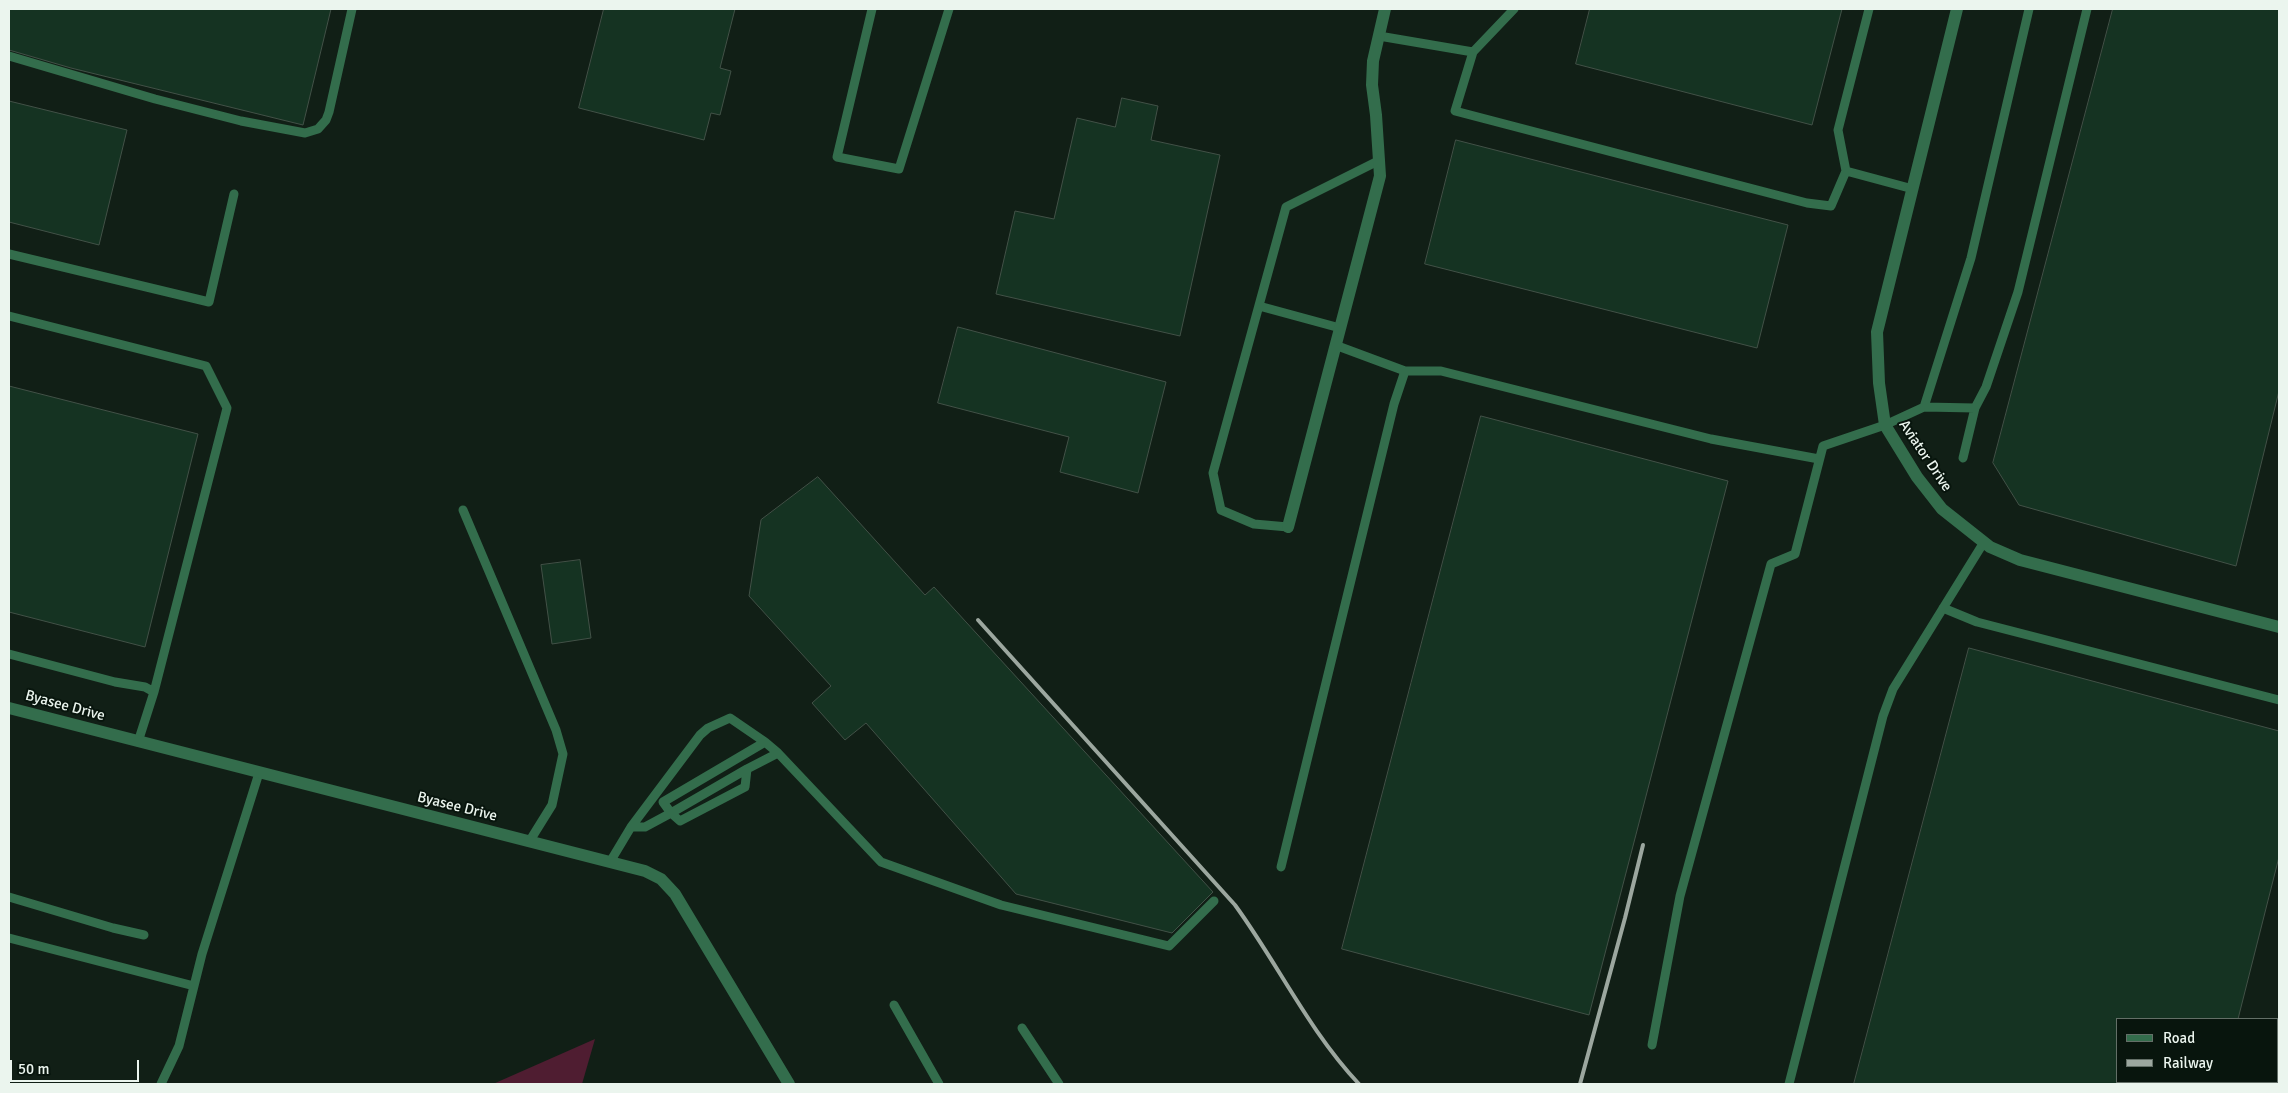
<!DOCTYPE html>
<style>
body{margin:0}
#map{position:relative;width:2288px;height:1093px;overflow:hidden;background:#111f16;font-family:Signika,sans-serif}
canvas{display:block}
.frame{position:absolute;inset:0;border:10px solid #ebf5ee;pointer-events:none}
.legend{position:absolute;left:2116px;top:1018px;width:162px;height:65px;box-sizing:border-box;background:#08150d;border:1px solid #636f67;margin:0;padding:6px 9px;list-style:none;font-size:15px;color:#ebf5ee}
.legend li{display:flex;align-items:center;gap:10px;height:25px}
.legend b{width:25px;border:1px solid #636f67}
.scale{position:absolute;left:10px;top:1060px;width:129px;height:22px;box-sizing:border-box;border:2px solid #ebf5ee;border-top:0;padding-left:6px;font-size:15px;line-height:18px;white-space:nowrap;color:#ebf5ee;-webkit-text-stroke:4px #08150d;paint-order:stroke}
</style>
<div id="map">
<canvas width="2288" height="1093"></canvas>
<div class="frame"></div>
<ul class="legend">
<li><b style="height:6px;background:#336d4c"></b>Road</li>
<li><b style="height:6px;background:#9ca79f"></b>Railway</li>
</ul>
<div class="scale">50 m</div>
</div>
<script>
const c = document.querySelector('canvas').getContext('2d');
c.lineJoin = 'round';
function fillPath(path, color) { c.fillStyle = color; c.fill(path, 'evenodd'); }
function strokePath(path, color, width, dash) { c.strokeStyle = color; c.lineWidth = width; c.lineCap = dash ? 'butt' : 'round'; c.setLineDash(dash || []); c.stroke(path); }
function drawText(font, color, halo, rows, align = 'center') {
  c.font = font + ' Signika,sans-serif'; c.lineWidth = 4; c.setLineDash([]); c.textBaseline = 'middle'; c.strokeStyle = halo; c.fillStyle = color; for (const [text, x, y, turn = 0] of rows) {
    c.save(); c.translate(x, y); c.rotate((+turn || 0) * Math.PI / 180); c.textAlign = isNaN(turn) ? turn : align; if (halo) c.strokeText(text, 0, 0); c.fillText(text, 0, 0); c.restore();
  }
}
const green = new Path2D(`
 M595 1039 582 1084H493Z`);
const building = new Path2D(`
 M9 9H331L303 125 71 68 9 50Z
 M604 9H735L720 68 731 71 720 115 711 113 704 140 579 108Z
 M1590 9H1842L1812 125 1576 64Z
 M2113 9H2279V391L2236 566 2019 505 1993 463Z
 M1122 98 1158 106 1151 140 1220 155 1180 336 996 294 1015 211 1054 219 1077 118 1115 127Z
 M9 101 127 130 99 245 9 222Z
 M1456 140 1788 225 1757 348 1425 264Z
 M958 327 1166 382 1138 493 1060 472 1069 437 938 403Z
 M9 386 198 434 145 647 9 612Z
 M1481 416 1728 481 1589 1015 1342 949Z
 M818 477 925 595 934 587 1213 892 1172 933 1016 894 866 723 845 740 812 703 831 686 749 596 761 520Z
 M580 560 591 638 552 644 541 565Z
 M1969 648 2279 731V857L2238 1019H2117V1084H1854Z`);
const service = new Path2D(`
 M872 9 837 157 899 169 949 9
 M1514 9 1473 52 1455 111 1807 203 1831 206 1846 171 1838 130 1869 9
 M1379 36 1473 52
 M9 56 155 99 241 121 305 133 318 129 326 120 329 112 352 9
 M1846 171 1913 189
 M9 254 209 302 234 194
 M1259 306 1340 328
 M9 316 206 366 227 408 154 692
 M1335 345 1405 371
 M1924 407 1971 258 2029 9
 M1963 458 1975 408
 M463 510 556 730 563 754 552 805 529 842
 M1288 527 1254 524 1221 510 1213 473 1286 207 1380 160
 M1943 608 1977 622 2279 700
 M9 654 115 682 145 687 154 692 138 742
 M765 742 663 802 671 813 747 769 778 753
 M631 827H645L671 813 680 821 745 787 747 769
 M610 862 631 827 700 735 708 728 730 718 765 742 778 753 881 862 1001 905 1169 946 1214 901
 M1281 867 1394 404 1405 371H1441L1711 439 1819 459
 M9 897 113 928 144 935
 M9 938 194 986
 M894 1005 939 1084
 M1022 1028 1059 1084
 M1652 1045 1680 896 1771 564 1795 554 1823 446 1885 425 1924 407 1975 408 1986 387 2018 292 2087 9
 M161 1084 179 1046 202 954 259 773
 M1789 1084 1883 716 1893 689 1984 542`);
const minor = new Path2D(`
 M1957 9 1877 332 1879 383 1885 425 1917 477 1942 509 1990 547 2020 560 2279 627
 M1288 527 1380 176 1376 115 1372 85 1373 61 1385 9
 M9 708 645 871 661 879 675 894 789 1084`);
const rail = new Path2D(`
 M978 620 1235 905C1278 964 1309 1031 1359 1084
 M1580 1084 1625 918 1643 845`);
const streetNames = [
 ["Aviator Drive",1925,456,56],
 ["Byasee Drive",65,706,15],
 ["Byasee Drive",457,807,14]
];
fillPath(green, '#4f1d31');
fillPath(building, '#153322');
strokePath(building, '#425147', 1);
strokePath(service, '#336d4c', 9);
strokePath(minor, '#336d4c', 12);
strokePath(rail, '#9ca79f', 4);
drawText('15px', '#ebf5ee', '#08150d', streetNames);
</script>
